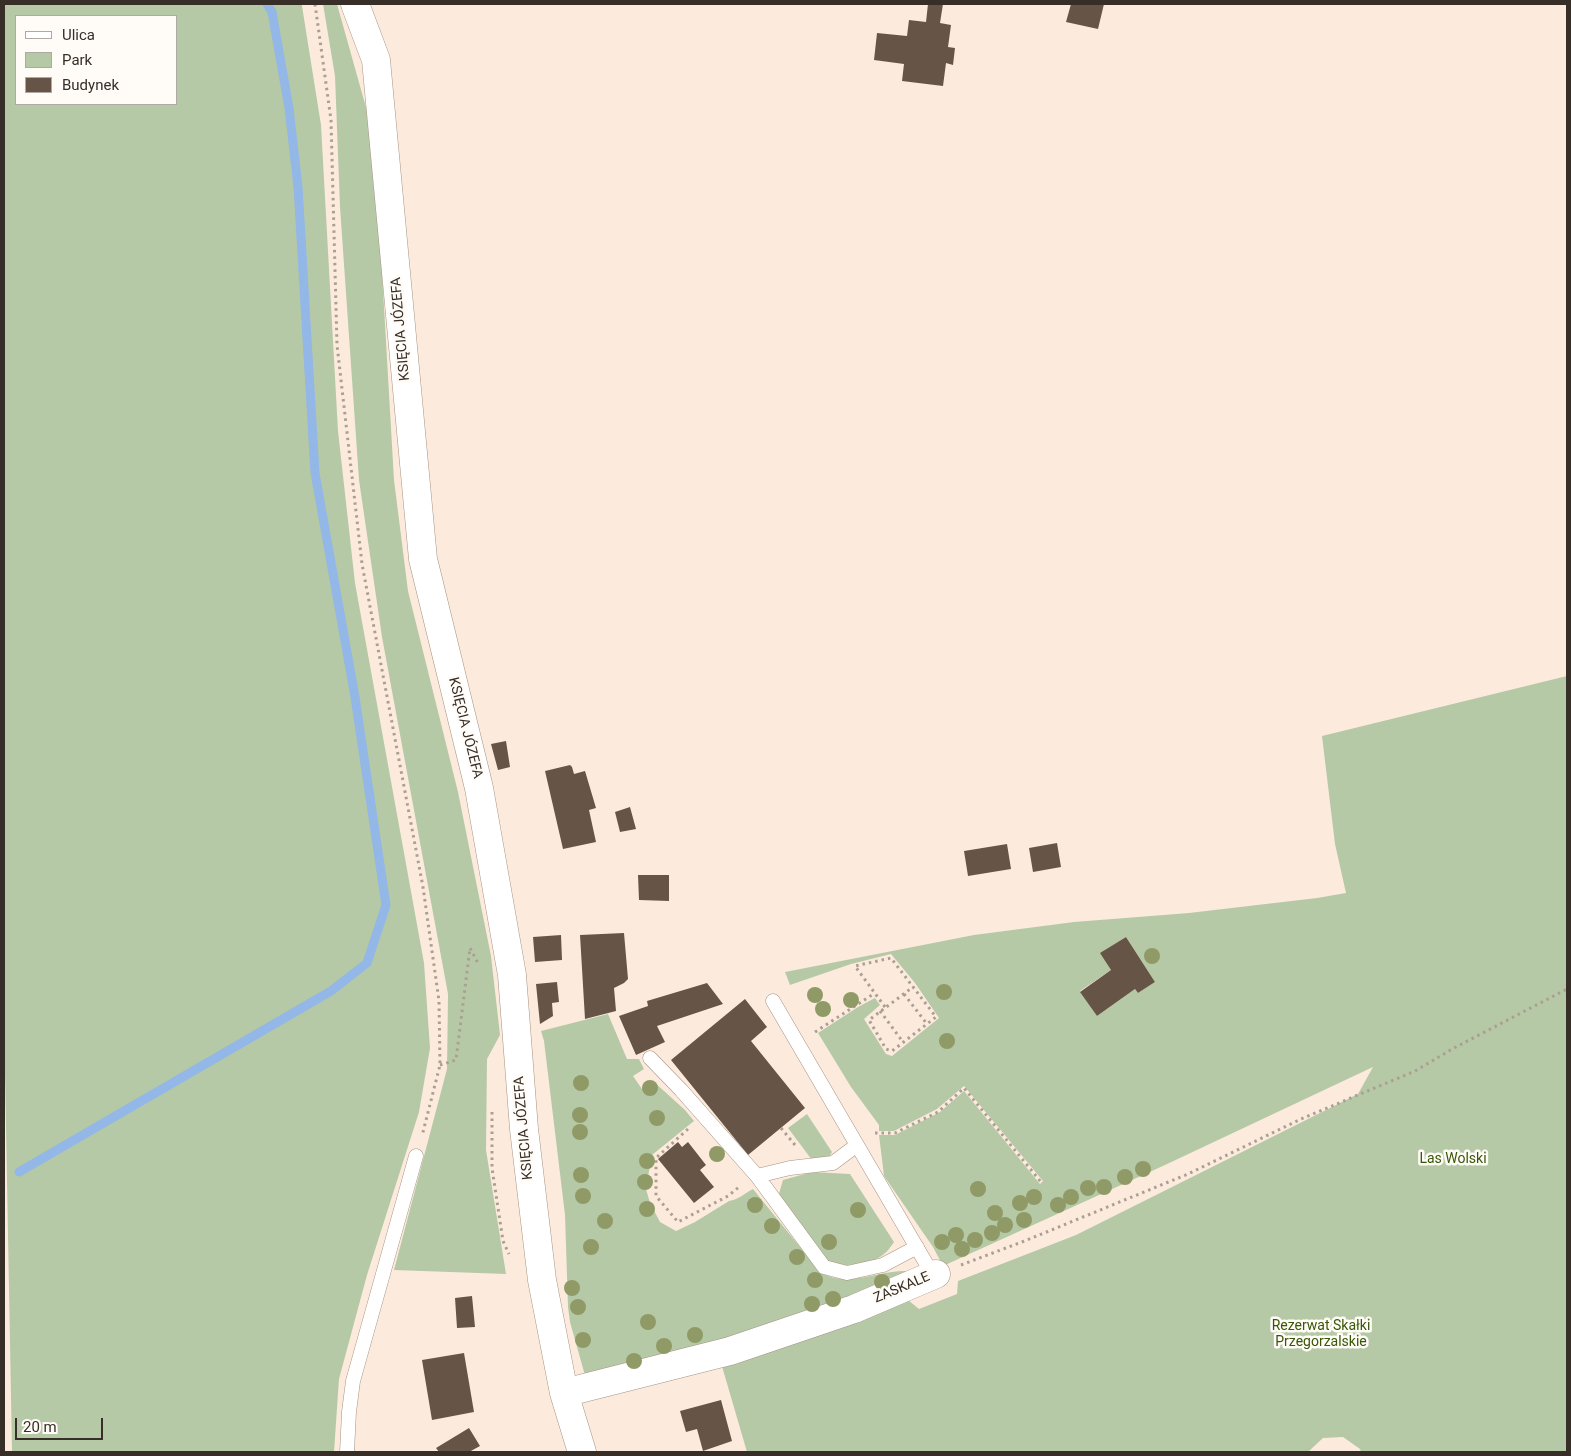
<!DOCTYPE html>
<meta charset="utf-8">
<style>
body{margin:0}
#map{position:relative;width:1571px;height:1456px;overflow:hidden;background:#fcebdd;font-family:Roboto,sans-serif}
canvas{display:block}
.frame{position:absolute;inset:0;border:5px solid #362e27;pointer-events:none}
.legend{position:absolute;left:15px;top:15px;width:162px;height:90px;box-sizing:border-box;background:#fffbf7;border:1px solid #afa9a4;margin:0;padding:6px 9px;list-style:none;font-size:15px;color:#362e27}
.legend li{display:flex;align-items:center;gap:10px;height:25px}
.legend b{width:25px;border:1px solid #afa9a4}
.scale{position:absolute;left:15px;top:1418px;width:88px;height:22px;box-sizing:border-box;border:2px solid #362e27;border-top:0;padding-left:6px;font-size:15px;line-height:18px;white-space:nowrap;color:#362e27;-webkit-text-stroke:4px #fffbf7;paint-order:stroke}
</style>
<div id="map">
<canvas width="1571" height="1456"></canvas>
<div class="frame"></div>
<ul class="legend">
<li><b style="height:6px;background:#fff"></b>Ulica</li>
<li><b style="height:14px;background:#b6c9a6"></b>Park</li>
<li><b style="height:14px;background:#665546"></b>Budynek</li>
</ul>
<div class="scale">20 m</div>
</div>
<script>
const c = document.querySelector('canvas').getContext('2d');
c.lineJoin = 'round';
function fillPath(path, color) { c.fillStyle = color; c.fill(path, 'evenodd'); }
function strokePath(path, color, width, dash) { c.strokeStyle = color; c.lineWidth = width; c.lineCap = dash ? 'butt' : 'round'; c.setLineDash(dash || []); c.stroke(path); }
function drawText(font, color, halo, rows, align = 'center') {
  c.font = font + ' Roboto,sans-serif'; c.lineWidth = 5; c.setLineDash([]); c.textBaseline = 'middle'; c.strokeStyle = halo; c.fillStyle = color; for (const [text, x, y, turn = 0] of rows) {
    c.save(); c.translate(x, y); c.rotate((+turn || 0) * Math.PI / 180); c.textAlign = isNaN(turn) ? turn : align; if (halo) c.strokeText(text, 0, 0); c.fillText(text, 0, 0); c.restore();
  }
}
const green = new Path2D(`
 M4 4H302V6L321 125 338 431 355 583 424 963 430 1048 419 1112 367 1275 339 1379 334 1452H12L4 1019ZM16 16H176V104H16Z
 M323 4H337L367 111 378 203 394 480 408 591 458 792 491 956 500 1035 487 1059 486 1150 506 1274 394 1270 447 1069 448 994 382 637 359 480 340 207 335 76Z
 M1567 676V1452H1361L1360 1449 1343 1437 1323 1438 1308 1452H747L721 1363 908 1300 919 1309 957 1294 958 1281 1076 1235 1358 1094 1373 1067 1165 1165 943 1266 933 1247 884 1176 879 1135H895L940 1112 964 1091 1040 1184 1043 1181 964 1086 937 1109 894 1131H879V1125L851 1087 818 1033 858 1007 875 998 880 1005 864 1019 886 1054 892 1056 939 1018 915 983 891 954 851 964 790 985 785 972 974 935 1074 922 1189 913 1317 898 1346 893 1335 844 1322 736ZM1126 937 1155 982 1138 993 1135 989 1097 1016 1080 991 1111 970 1101 953Z
 M608 1014 627 1059H639L644 1069 633 1076 642 1089 653 1081 685 1110 694 1121 652 1155 647 1182 646 1189 650 1203 660 1222 676 1231 695 1222 729 1201C738 1200 745 1193 753 1189L821 1273C849 1288 878 1270 908 1271H911L912 1277 669 1359 586 1379 570 1322 568 1307 565 1215 544 1041 541 1031Z
 M807 1114 832 1152 828 1159 812 1160 788 1128Z
 M812 1172 850 1174 894 1242C891 1246 888 1251 884 1254 872 1265 843 1268 829 1262L778 1197 783 1180Z`);
const stream = new Path2D(`
 M19 1172 331 991 367 963 386 905 355 697 315 473 298 187 289 108 272 12 267 4`);
const building = new Path2D(`
 M928 4H943L940 23 951 25 948 47 955 48 953 65 946 63 943 86 902 81 904 64 874 60 877 33 907 36 909 20 926 22Z
 M1071 4H1104L1098 29 1066 22Z
 M506 741 510 767 498 770 491 744Z
 M570 765 572 767 574 774 585 771 596 808 589 810 596 842 563 849 545 771Z
 M630 807 636 829 620 832 615 812Z
 M1057 843 1061 867 1033 872 1029 848Z
 M1007 844 1011 869 968 876 964 851Z
 M638 875H669V901L639 900Z
 M624 933 628 979 624 983 614 988 616 1011 585 1019 580 935Z
 M561 935 562 960 535 962 533 937Z
 M1126 937 1155 982 1138 993 1135 989 1097 1016 1080 992 1111 970 1100 953Z
 M557 982 559 1002 552 1003 553 1016 540 1024 536 984Z
 M707 983 723 1004 657 1026 665 1042 636 1055 619 1016 648 1006 647 1001Z
 M745 999 767 1027 751 1041 805 1108 748 1155 671 1060Z
 M678 1142 682 1147 688 1142 706 1165 700 1170 714 1187 694 1203 658 1159Z
 M472 1296 475 1327 457 1328 455 1298Z
 M464 1353 474 1412 432 1420 422 1360Z
 M721 1400 732 1441 703 1451 697 1429 686 1432 680 1411Z
 M469 1428 480 1446 469 1452H439L436 1448Z`);
const path = new Path2D(`
 M315 4 331 120 337 345 362 564 423 887 439 1001 440 1065 422 1136
 M904 994 927 1024
 M885 1007 855 966 891 958 936 1017 892 1051 886 1049 869 1020 913 987
 M880 1011 903 1042
 M815 1032 875 993
 M440 1065 456 1060 470 948 479 965
 M492 1112V1168L503 1241 509 1254
 M781 1128 795 1145
 M688 1129 656 1158V1196L678 1222 728 1196 739 1187
 M875 1133H895L938 1112 964 1088 1041 1182
 M961 1265 1027 1240 1188 1174 1301 1119 1415 1071 1454 1048 1567 989`);
const lane = new Path2D(`
 M773 1001 927 1265 936 1274
 M650 1058 681 1090 757 1176
 M857 1145 833 1163 790 1168 757 1176 824 1267 847 1273 883 1265 917 1247
 M347 1452 349 1412 353 1381 416 1156`);
const street = new Path2D(`
 M355 4 376 60 423 559 479 788 512 975 524 1129 542 1280 564 1393 582 1452
 M564 1393 730 1351 854 1309 936 1274`);
const trees = [
 [1152,956],
 [944,992],
 [815,995],
 [851,1000],
 [823,1009],
 [947,1041],
 [581,1083],
 [650,1088],
 [580,1115],
 [657,1118],
 [580,1132],
 [717,1154],
 [647,1161],
 [1143,1169],
 [581,1175],
 [1125,1177],
 [645,1182],
 [1104,1187],
 [1088,1188],
 [978,1189],
 [583,1196],
 [1034,1197],
 [1071,1197],
 [1020,1203],
 [755,1205],
 [1058,1205],
 [647,1209],
 [858,1210],
 [995,1213],
 [1024,1220],
 [605,1221],
 [1005,1225],
 [772,1226],
 [992,1233],
 [956,1235],
 [975,1240],
 [829,1242],
 [942,1242],
 [591,1247],
 [962,1249],
 [797,1257],
 [815,1280],
 [882,1282],
 [572,1288],
 [833,1299],
 [812,1304],
 [578,1307],
 [648,1322],
 [695,1335],
 [583,1340],
 [664,1346],
 [634,1361]
];
const streetNames = [
 ["KSIĘCIA JÓZEFA",401,329,-95],
 ["KSIĘCIA JÓZEFA",465,728,76],
 ["KSIĘCIA JÓZEFA",524,1128,-95],
 ["ZASKALE",902,1288,-23]
];
const parkNames = [
 ["Las Wolski",1453,1159],
 ["Rezerwat Skałki",1321,1326],
 ["Przegorzalskie",1321,1342]
];
fillPath(green, '#b6c9a6');
strokePath(stream, '#93b7e6', 9);
fillPath(building, '#665546');
strokePath(lane, '#a69383', 15);
strokePath(street, '#a69383', 29);
strokePath(path, '#ab9e93', 3, [2.5, 4]);
strokePath(lane, '#fff', 14);
strokePath(street, '#fff', 28);
c.fillStyle = '#8f9a67';
for (const [x, y] of trees) { c.beginPath(); c.arc(x, y, 8, 0, 2 * Math.PI); c.fill(); }
drawText('14px', '#362e27', '#fffbf7', streetNames);
drawText('14px', '#365706', '#fffbf7', parkNames);
</script>
